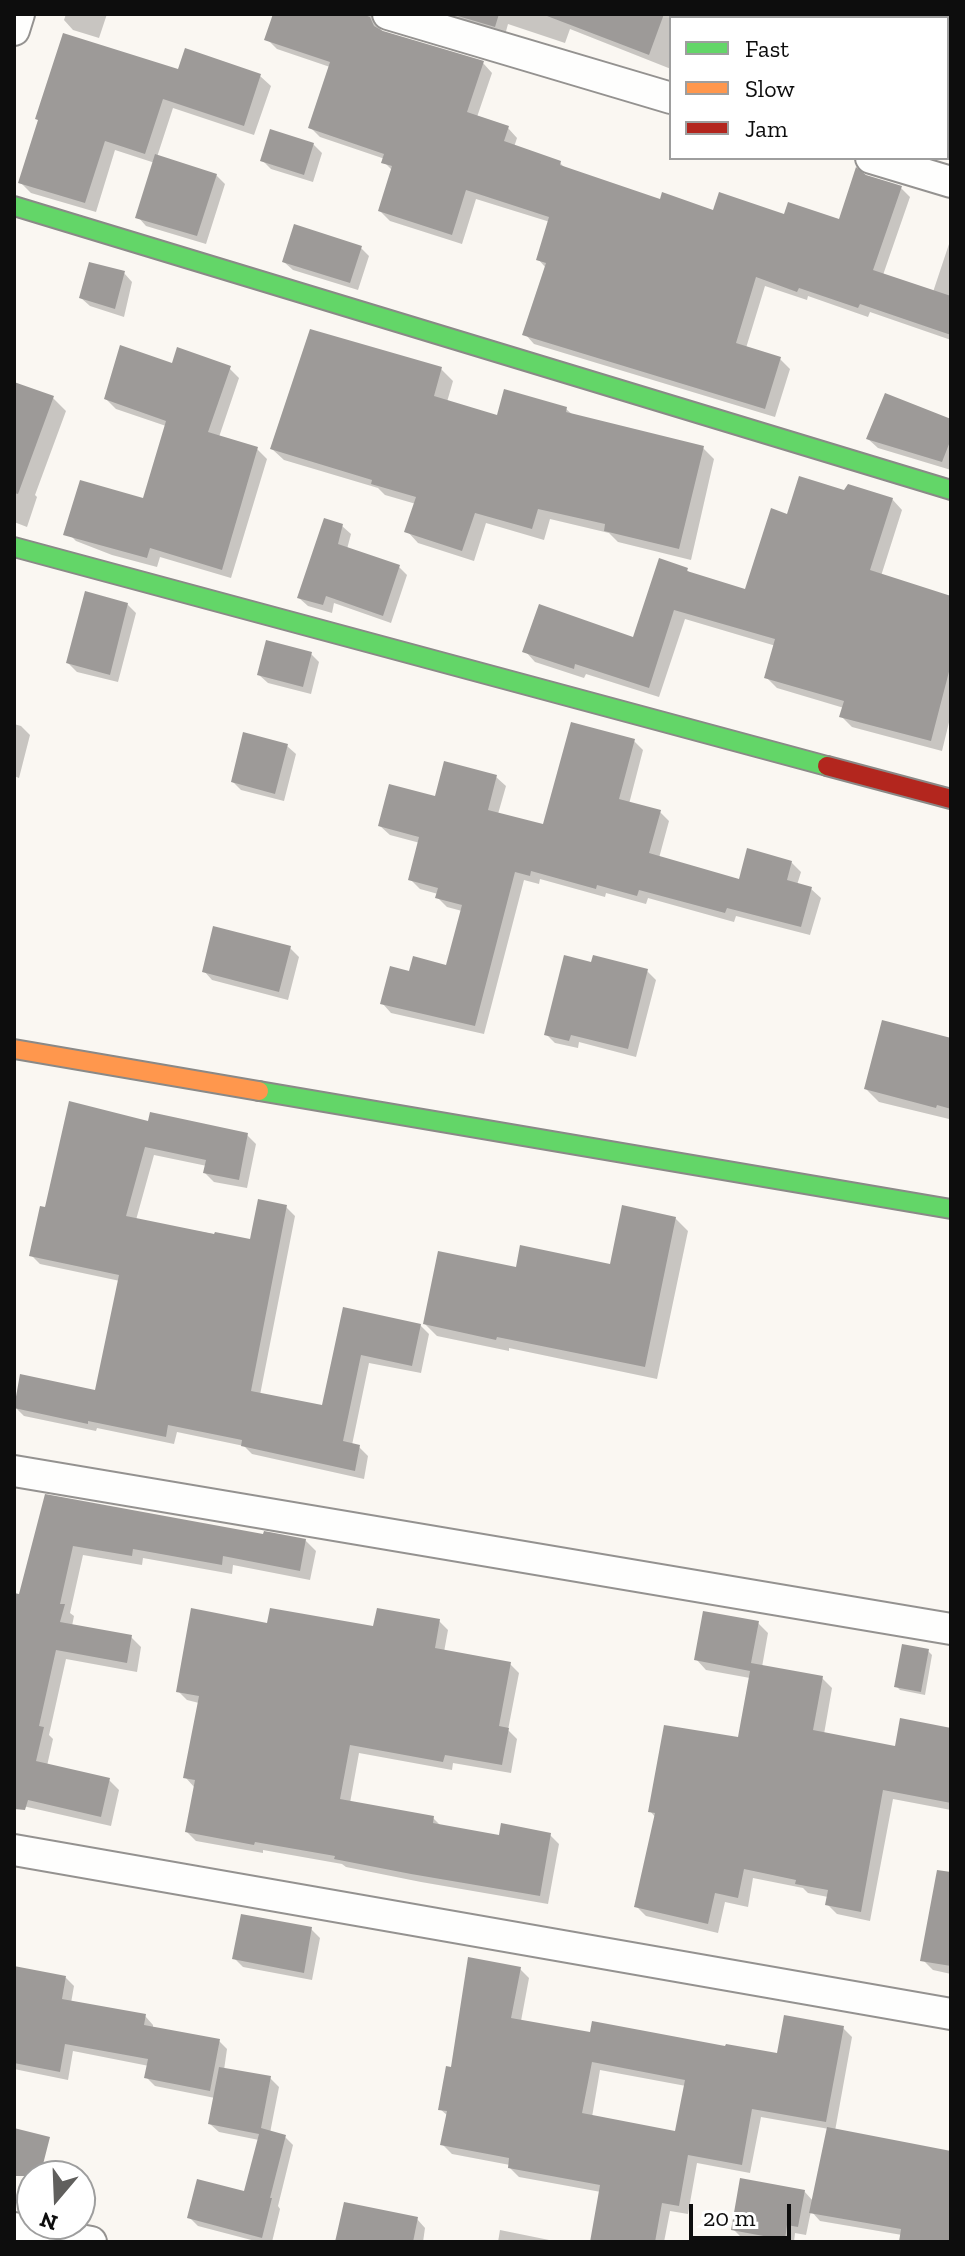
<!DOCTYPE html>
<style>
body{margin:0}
#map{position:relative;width:965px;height:2256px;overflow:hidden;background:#faf7f2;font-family:"Zilla Slab",serif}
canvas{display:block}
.frame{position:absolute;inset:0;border:16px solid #0d0d0d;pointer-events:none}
.legend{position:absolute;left:669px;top:16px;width:280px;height:144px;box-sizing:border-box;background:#fff;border:2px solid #9e9e9e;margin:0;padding:10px 14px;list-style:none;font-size:24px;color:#0d0d0d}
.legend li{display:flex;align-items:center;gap:16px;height:40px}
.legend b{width:40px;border:2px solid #9e9e9e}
.north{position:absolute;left:16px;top:2160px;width:80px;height:80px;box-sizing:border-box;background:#fff;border:2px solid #9e9e9e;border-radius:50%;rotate:199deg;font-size:22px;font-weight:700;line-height:32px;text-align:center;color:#0d0d0d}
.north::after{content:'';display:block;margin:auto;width:28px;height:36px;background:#605f5d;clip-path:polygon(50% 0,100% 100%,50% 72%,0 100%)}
.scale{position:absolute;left:689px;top:2204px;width:102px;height:36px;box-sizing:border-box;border:4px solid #0d0d0d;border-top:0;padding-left:10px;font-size:24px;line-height:28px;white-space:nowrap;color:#0d0d0d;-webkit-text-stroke:6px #fff;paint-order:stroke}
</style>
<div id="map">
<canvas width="965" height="2256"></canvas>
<div class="frame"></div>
<ul class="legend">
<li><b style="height:10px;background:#63d668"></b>Fast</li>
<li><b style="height:10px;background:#ff974d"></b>Slow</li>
<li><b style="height:10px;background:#b3261e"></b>Jam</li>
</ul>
<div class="north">N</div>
<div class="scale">20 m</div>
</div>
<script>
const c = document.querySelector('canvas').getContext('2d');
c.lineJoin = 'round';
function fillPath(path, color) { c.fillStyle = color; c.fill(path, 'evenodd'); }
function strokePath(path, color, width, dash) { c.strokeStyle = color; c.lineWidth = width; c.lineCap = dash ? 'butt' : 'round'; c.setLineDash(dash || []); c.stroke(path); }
const shadow = new Path2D(`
 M66 14H107L99 38 73 30 64 20Z
 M275 14H383L380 18 381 33 483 63 492 73 477 117 508 128 517 138 514 147 560 163 566 169 661 202 714 212 840 222 865 177 901 188 910 197 883 275 933 292 951 238V340L870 312 868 317 808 296 807 300 765 286 746 348 780 359 790 369 775 417 534 344 525 334 546 268 538 259 550 222 476 199 462 244 390 221 380 211 393 171 384 162 385 159 320 137 310 127 330 67 277 49 267 39Z
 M432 14H788L787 18H671V69L570 29 565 43 508 24 505 35Z
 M179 72 260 76 271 86 254 135 173 108 157 157 216 175 225 184 206 244 146 226 138 217 155 163 115 150 96 212 31 193 20 182Z
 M313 144 322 153 313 182 271 169 262 160Z
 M360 247 369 256 358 290 293 270 284 262Z
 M124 273 132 282 124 317 90 306 81 298Z
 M173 366 229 368 239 378 219 437 257 449 267 459 231 578 160 557 157 567 112 555 76 541 67 532 144 500 166 426 116 409 106 399Z
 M441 369 453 381 447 402 498 417 566 409 573 415 703 448 714 459 691 560 618 542 609 533 550 519 544 540 486 523 474 561 418 543 407 531 416 504 385 495 378 488 284 460 272 449Z
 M14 385 53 398 66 411 35 495 37 497 27 527 14 522Z
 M951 421V470L878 448 868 439Z
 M845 493 892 499 902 510 881 576 951 599V714L942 751 852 727 841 716 844 708 777 688 766 677 776 646 685 619 659 697 586 674 584 678 535 662 525 651 634 639 687 570 692 575 746 592 789 516Z
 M342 526 351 534 347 549 399 567 407 575 391 623 334 603 332 613 308 606 299 598Z
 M127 604 136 613 118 682 77 672 68 663Z
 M311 654 319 662 311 694 268 683 259 675Z
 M14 724 21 726 30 735 19 778 14 776Z
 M634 741 643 750 629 804 660 812 669 821 659 858 740 881 791 862 801 872 797 885 811 889 821 898 810 935 736 916 734 922 648 898 646 904 606 893 605 897 540 879 539 884 524 880 484 1034 391 1013 382 1003 410 974 448 967 462 911 447 907 437 897 438 894 420 889 411 880 420 843 390 835 380 826 436 798 496 777 506 786 498 814 545 827Z
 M287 746 296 754 284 801 241 790 233 782Z
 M290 948 299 957 288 1000 212 980 204 971Z
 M593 965 647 971 656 980 636 1057 579 1042 578 1048 555 1043 546 1034Z
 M951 1040V1117L949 1119 879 1102 866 1089Z
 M150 1123 247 1135 256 1144 247 1188 214 1182 205 1173 207 1166 154 1155 136 1220 252 1241 286 1207 295 1216 260 1395 324 1408 344 1309 420 1325 429 1334 421 1373 369 1363 352 1445 359 1447 368 1456 364 1479 252 1454 244 1446 177 1432 174 1444 97 1428 96 1431 24 1416 15 1407 96 1392 120 1281 40 1264 31 1255 46 1209Z
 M675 1218 688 1231 657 1379 509 1348V1351L437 1336 425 1324 517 1270 611 1266Z
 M46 1497 265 1536 305 1540 316 1551 310 1580 233 1565 232 1574 143 1558 142 1565 83 1555 70 1613 74 1616 72 1626 131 1637 141 1647 137 1672 66 1659 49 1735 53 1739 47 1766 109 1780 119 1790 111 1826 14 1804V1595L21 1597Z
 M439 1621 448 1630 444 1652 510 1664 519 1673 508 1730 517 1739 511 1773 453 1763 452 1770 359 1753 350 1803 433 1818 441 1826 501 1837 550 1835 559 1844 548 1904 421 1882 346 1867 342 1864 263 1850V1853L196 1841 187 1832 195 1788 186 1778 199 1703 187 1700 178 1691 269 1625 375 1629Z
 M758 1623 768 1633 762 1667 822 1678 832 1688 824 1734 897 1748 951 1730V1810L893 1799 870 1921 837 1914 827 1904 828 1897 808 1893 803 1888 753 1878 748 1907 725 1902 718 1933 646 1916 636 1906 656 1818 650 1811 739 1740 750 1678 706 1670 696 1659Z
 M928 1651 932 1655 925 1695 900 1690 896 1686Z
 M951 1902V1974L933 1970 923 1960Z
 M311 1929 320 1938 312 1980 243 1967 235 1959Z
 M14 1968 66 1978 74 1986 71 2003 145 2016 153 2025V2029L219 2041 227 2049 224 2070 270 2078 279 2087 270 2133 285 2137 293 2145 278 2206 280 2209 272 2242H259L198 2226 189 2217 246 2194 259 2140 219 2132 210 2124 215 2098 155 2086 147 2078 149 2066 73 2051 68 2080 14 2069Z
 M520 1969 529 1978 521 2021 592 2034 778 2055 843 2028 852 2037 835 2131 951 2152V2242H901L902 2235 820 2221 811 2211 806 2235 795 2233 794 2242H765L742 2238 733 2229 804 2191 813 2201 829 2129 761 2117 750 2173 697 2163 688 2214 670 2211 664 2242H592L601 2192 519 2177 510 2168V2165L452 2154 443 2145 448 2116 440 2109 452 2069ZM600 2070 686 2086 677 2133 592 2117Z
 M417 2219 425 2228 423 2242H337Z
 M500 2230 559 2242H498Z`);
const building = new Path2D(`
 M273 14H362L370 17 374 26 383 31 484 61 467 112 509 126 504 141 561 161 560 165 660 199 662 192 713 210 719 192 784 214 788 202 839 219 856 167 866 175 902 186 873 270 951 296V335L860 304 858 308 799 288 797 292 756 277 736 343 781 357 765 409 522 335 546 263 536 260 549 217 466 190 452 235 378 211 392 166 381 163 384 154 308 128 330 62 264 40Z
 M451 14H499L495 27Z
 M548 14H664L649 55 547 16Z
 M63 33 178 69 185 48 261 74 244 126 163 99 145 154 105 141 85 203 18 183 38 120 35 119Z
 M270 129 314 143 304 175 260 161Z
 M155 154 217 174 197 236 135 218Z
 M294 224 362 246 350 283 282 262Z
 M89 262 125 271 115 309 79 298Z
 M310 329 442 367 434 396 497 415 504 389 567 407 566 412 704 446 679 549 604 531 605 524 538 509 532 529 475 513 462 551 404 532 416 497 371 484 372 480 270 449Z
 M120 345 172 363 177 347 231 366 208 432 258 447 222 570 150 548 147 558 63 535 80 480 143 498 166 421 104 399Z
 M14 382 54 396 18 494 14 493Z
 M885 393 951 419V439L942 462 866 439Z
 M799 476 844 490 848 484 893 498 870 570 951 596V664L931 741 839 717 844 701 764 678 775 639 674 610 649 688 575 664 574 669 522 652 539 604 633 637 659 558 688 568 687 571 745 589 771 508 787 514Z
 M324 518 343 524 338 544 400 565 383 616 326 596 323 605 297 598Z
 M85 591 128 603 110 675 66 663Z
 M266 640 312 652 303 687 257 675Z
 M571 722 635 739 619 799 661 810 649 853 739 879 747 848 792 861 787 880 812 887 801 927 727 908 725 913 639 890 637 896 597 885 596 889 531 871 530 876 515 872 475 1026 380 1004 390 966 409 971 413 956 446 965 462 905 435 898 438 888 408 880 419 837 378 826 389 784 435 796 444 761 497 775 488 810 543 824Z
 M243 732 288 744 275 794 231 782Z
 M213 926 291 946 279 992 202 972Z
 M564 955 591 962 593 955 648 969 628 1049 571 1035 569 1041 544 1035Z
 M882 1020 951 1038V1109L937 1105 936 1108 864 1089Z
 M69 1101 148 1121 150 1112 248 1133 239 1180 203 1173 206 1160 145 1147 126 1216 214 1234 215 1232 250 1239 258 1199 287 1205 251 1391 322 1405 343 1307 421 1324 412 1366 361 1355 343 1441 360 1445 355 1471 241 1446 242 1440 168 1425 166 1437 88 1421V1424L14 1408 20 1374 95 1390 119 1275 29 1256 40 1206 45 1207Z
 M622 1205 676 1217 645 1367 497 1337 496 1340 423 1324 438 1251 516 1267 520 1245 610 1264Z
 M45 1494 263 1534 264 1531 306 1539 300 1571 223 1556 222 1565 133 1549 132 1556 73 1546 60 1604H65L60 1622 132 1635 127 1663 56 1650 39 1726 44 1727 36 1761 110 1778 101 1817 28 1800 25 1810 14 1809V1593L19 1594Z
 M191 1608 267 1623 270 1608 373 1626 377 1608 440 1619 435 1648 511 1662 499 1726 509 1728 502 1765 445 1755 443 1762 350 1745 340 1799 434 1816 433 1823 499 1835 501 1823 551 1833 540 1896 411 1874 334 1859 335 1856 255 1842 254 1845 185 1832 195 1780 183 1778 199 1696 176 1692Z
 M703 1611 759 1621 751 1663 823 1676 813 1730 895 1746 900 1718 951 1728V1803L883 1790 861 1912 825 1905 828 1890 795 1884 796 1880 744 1869 738 1898 715 1893 708 1924 634 1907 655 1813 648 1812 664 1725 738 1737 750 1671 694 1660Z
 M902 1644 929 1649 921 1692 894 1687Z
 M937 1870 951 1872V1966L920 1961Z
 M241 1914 312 1927 304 1973 232 1959Z
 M468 1957 521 1967 511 2018 590 2032 592 2021 725 2046 726 2044 777 2053 784 2015 844 2026 826 2122 752 2109 742 2165 688 2155 679 2206 662 2203 655 2242H590L600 2185 508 2168 509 2158 440 2145 447 2111 438 2110 446 2066 451 2067ZM592 2062 685 2080 675 2131 582 2113Z
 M14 1966 66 1976 62 1999 146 2014 144 2025 220 2039 210 2091 144 2078 148 2059 65 2044 60 2072 14 2063Z
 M219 2067 271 2076 261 2128 286 2135 270 2198H272L262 2238 187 2218 197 2179 244 2191 259 2134 208 2124Z
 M827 2127 951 2151V2242H899L901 2229 809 2213Z
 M14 2128 50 2137 40 2176H14Z
 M740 2178 805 2190 798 2227 787 2225 785 2240 731 2230Z
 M344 2202 418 2217 413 2242H335Z`);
const street = new Path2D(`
 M388 14 671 98
 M14 30 19 14
 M871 158 951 182
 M14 1471 951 1629
 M14 1850 951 2014
 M14 2228 91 2242`);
const fast = new Path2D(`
 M14 206 951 490
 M14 547 827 766
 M259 1091 951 1209`);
const slow = new Path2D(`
 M14 1049 259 1091`);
const jam = new Path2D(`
 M827 766 951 799`);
fillPath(shadow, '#0003');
fillPath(building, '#9d9a98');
strokePath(street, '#949290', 34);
strokePath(fast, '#8a8987', 22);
strokePath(slow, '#8a8987', 22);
strokePath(jam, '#8a8987', 22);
strokePath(street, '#fefefd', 30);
strokePath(fast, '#63d668', 18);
strokePath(slow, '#ff974d', 18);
strokePath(jam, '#b3261e', 18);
</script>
